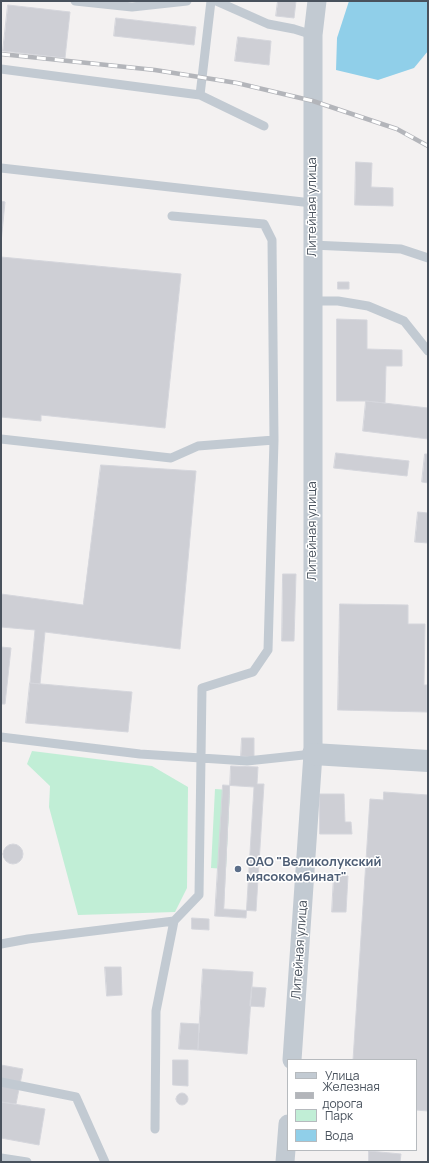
<!DOCTYPE html>
<meta charset="utf-8">
<style>
body{margin:0}
#map{position:relative;width:429px;height:1163px;overflow:hidden;background:#f3f1f1;font-family:Manrope,sans-serif}
canvas{display:block}
.frame{position:absolute;inset:0;border:2px solid #49525d;pointer-events:none}
.legend{position:absolute;left:287px;top:1059px;width:130px;height:92px;box-sizing:border-box;background:#fff;border:1px solid #b6babe;margin:0;padding:5px 7px;list-style:none;font-size:12px;color:#49525d}
.legend li{display:flex;align-items:center;gap:8px;height:20px}
.legend b{width:20px;border:1px solid #b6babe}
</style>
<div id="map">
<canvas width="429" height="1163"></canvas>
<div class="frame"></div>
<ul class="legend">
<li><b style="height:5px;background:#c2cad2"></b>Улица</li>
<li><b style="height:5px;background:#b3b5ba"></b>Железная дорога</li>
<li><b style="height:11px;background:#c1eed6"></b>Парк</li>
<li><b style="height:11px;background:#90cfe9"></b>Вода</li>
</ul>
</div>
<script>
const c = document.querySelector('canvas').getContext('2d');
c.lineJoin = 'round';
function fillPath(path, color) { c.fillStyle = color; c.fill(path, 'evenodd'); }
function strokePath(path, color, width, dash) { c.strokeStyle = color; c.lineWidth = width; c.lineCap = dash ? 'butt' : 'round'; c.setLineDash(dash || []); c.stroke(path); }
function drawText(font, color, halo, rows, align = 'center') {
  c.font = font + ' Manrope,sans-serif'; c.lineWidth = 3; c.setLineDash([]); c.textBaseline = 'middle'; c.strokeStyle = halo; c.fillStyle = color; for (const [text, x, y, turn = 0] of rows) {
    c.save(); c.translate(x, y); c.rotate((+turn || 0) * Math.PI / 180); c.textAlign = isNaN(turn) ? turn : align; if (halo) c.strokeText(text, 0, 0); c.fillText(text, 0, 0); c.restore();
  }
}
const green = new Path2D(`
 M32 751 152 766 188 787 187 888 175 912 78 915 49 807 50 786 27 764Z
 M215 789 230 790 226 869 211 868Z`);
const water = new Path2D(`
 M349 1H428V51L414 68 378 80 336 70 337 38Z`);
const building = new Path2D(`
 M278 1H296L294 18 276 16Z
 M8 5 70 12 65 58 3 51Z
 M116 18 196 27 194 45 114 36Z
 M238 37 271 41 269 65 235 61Z
 M356 162 372 163 371 187 393 188V206L355 205Z
 M1 201 5 202 1 243Z
 M1 257 181 274 165 428 41 415V421L1 417Z
 M338 282H349V289H338Z
 M337 319 367 320V349L402 350V366H386L385 403 366 401H337Z
 M366 401 428 408V439L363 431Z
 M336 453 409 461 407 476 334 468Z
 M425 454H428V483L422 482Z
 M101 465 196 471 180 649 45 632 40 684 30 683 35 630 1 627V594L83 605Z
 M418 512 428 513V543L415 542Z
 M283 574H296L294 641H282Z
 M340 604 408 605V624H425L424 685H427V712L338 710Z
 M1 647 11 648 5 704H1Z
 M30 683 132 692 128 732 26 723Z
 M242 738H254V757L241 756Z
 M231 766 258 767 257 784H264L256 911 224 909Z
 M223 785 254 787 246 918 215 916Z
 M384 792 428 795V1111L416 1110V1060H353L370 799 383 800Z
 M320 794H344L345 822H351L352 834H320Z
 M3 854a10 10 0 1 1 20 0a10 10 0 1 1-20 0Z
 M334 875 348 876 346 912H332Z
 M192 918 209 919V930L192 929Z
 M105 967H121L122 995 107 996Z
 M203 969 253 972 247 1054 198 1050Z
 M252 987 266 988 264 1007 250 1006Z
 M181 1023 199 1024 198 1050 179 1049Z
 M173 1060H188V1086L173 1085Z
 M1 1065 23 1069 16 1104 1 1102Z
 M176 1099a6 6 0 1 1 12 0a6 6 0 1 1-12 0Z
 M1 1102 45 1109 39 1145 1 1138Z
 M369 1151 401 1154 400 1162H369Z`);
const service = new Path2D(`
 M75 1 132 7 187 1
 M216 1 268 24 294 29 313 35
 M1 69 200 95 264 126
 M200 95 211 1
 M1 168 312 203
 M312 245 401 249 428 258
 M312 301H338L368 306 404 321 428 351
 M1 439 171 458 198 446 274 440
 M1 737 140 754 247 761 313 754
 M1 944 28 939 174 921
 M1 1082 76 1097 105 1162
 M155 1129 156 1011 174 921 199 895 202 688 253 672 268 650 274 440 272 240 264 224 172 216
 M1 1158 27 1162`);
const minor = new Path2D(`
 M292 1060 313 754V35L317 1
 M285 1162 288 1124`);
const tertiary = new Path2D(`
 M313 754 428 761`);
const rail = new Path2D(`
 M1 54 155 70 237 83 313 101 397 129 428 146`);
const markers = [
 [238,869,4,"#5c6f8a"]
];
const streetNames = [
 ["Литейная улица",312,207,-90],
 ["Литейная улица",312,531,-90],
 ["Литейная улица",300,950,-86]
];
const serviceNames = [
 ["ОАО \"Великолукский",246,862],
 ["мясокомбинат\"",246,877]
];
fillPath(green, '#c1eed6');
fillPath(water, '#90cfe9');
fillPath(building, '#cecfd5');
strokePath(building, '#d5d6dc', 1);
strokePath(service, '#c2cad2', 9);
strokePath(minor, '#c2cad2', 19);
strokePath(tertiary, '#c2cad2', 22);
strokePath(rail, '#b3b5ba', 4.5);
strokePath(rail, '#fff', 3, [9]);
for (const [x, y, r, color] of markers) { const dot = new Path2D(); dot.arc(x, y, r, 0, 2 * Math.PI); c.fillStyle = color; c.fill(dot); strokePath(dot, '#fff', 1.5); }
drawText('13px', '#49525d', '#fff', streetNames);
drawText('bold 13px', '#4e5e75', '#fff', serviceNames, 'left');
</script>
